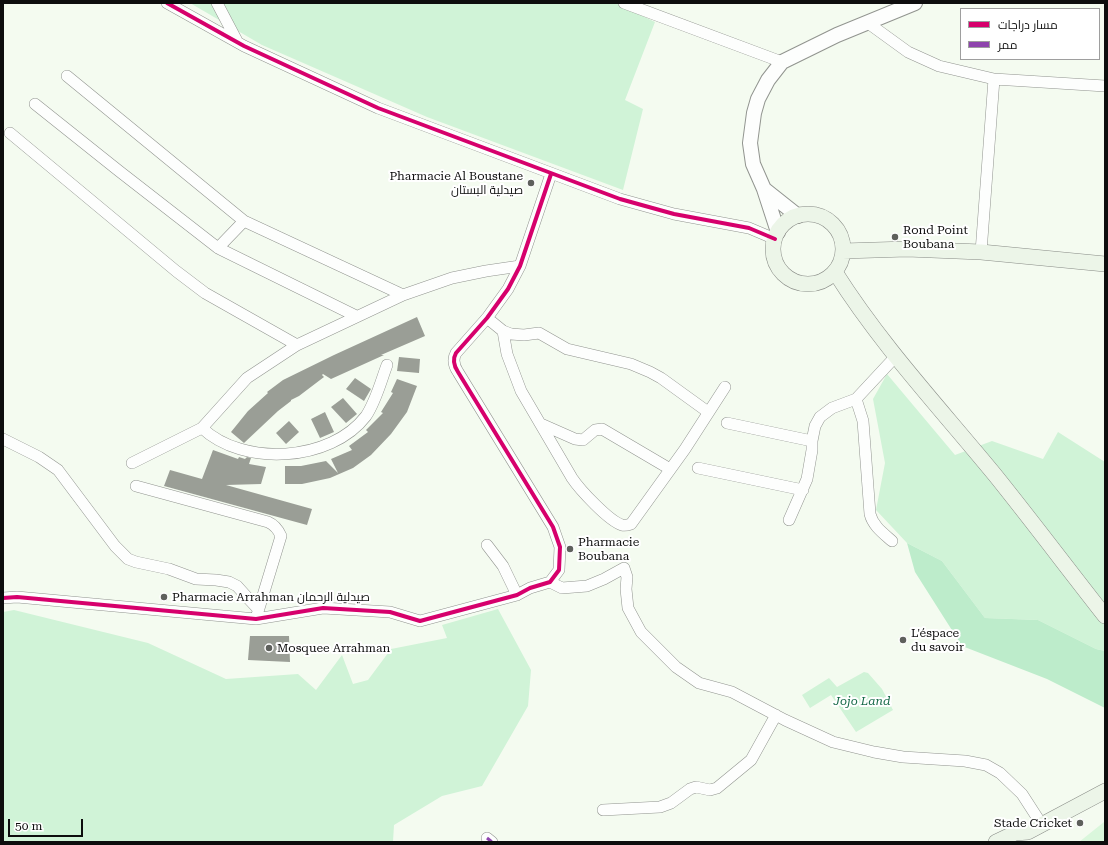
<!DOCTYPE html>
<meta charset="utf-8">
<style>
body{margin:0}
#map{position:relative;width:1108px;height:845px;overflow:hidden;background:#f4fbf0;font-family:"Roboto Serif",Cairo,serif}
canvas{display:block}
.frame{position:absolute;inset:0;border:4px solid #0d0d0d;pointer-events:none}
.legend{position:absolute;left:960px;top:8px;width:140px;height:52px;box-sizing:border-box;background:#fff;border:1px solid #9e9e9e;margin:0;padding:5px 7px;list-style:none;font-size:12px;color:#0d0d0d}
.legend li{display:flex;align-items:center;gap:8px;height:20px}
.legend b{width:20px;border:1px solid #9e9e9e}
.scale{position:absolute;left:8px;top:819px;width:75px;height:18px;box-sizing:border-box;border:2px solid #0d0d0d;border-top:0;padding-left:5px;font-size:12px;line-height:14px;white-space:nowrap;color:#0d0d0d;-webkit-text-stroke:3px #fff;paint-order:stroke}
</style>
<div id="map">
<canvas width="1108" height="845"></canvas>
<div class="frame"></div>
<ul class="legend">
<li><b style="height:5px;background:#d6006c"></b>مسار دراجات</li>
<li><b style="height:5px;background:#8e44ad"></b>ممر</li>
</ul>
<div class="scale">50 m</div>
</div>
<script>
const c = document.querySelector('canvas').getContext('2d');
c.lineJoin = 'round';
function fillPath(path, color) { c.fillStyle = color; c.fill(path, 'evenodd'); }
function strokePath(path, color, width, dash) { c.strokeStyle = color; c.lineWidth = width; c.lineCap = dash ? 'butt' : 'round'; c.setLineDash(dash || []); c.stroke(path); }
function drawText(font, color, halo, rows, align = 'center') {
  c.font = font + ' "Roboto Serif",Cairo,serif'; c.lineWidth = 4; c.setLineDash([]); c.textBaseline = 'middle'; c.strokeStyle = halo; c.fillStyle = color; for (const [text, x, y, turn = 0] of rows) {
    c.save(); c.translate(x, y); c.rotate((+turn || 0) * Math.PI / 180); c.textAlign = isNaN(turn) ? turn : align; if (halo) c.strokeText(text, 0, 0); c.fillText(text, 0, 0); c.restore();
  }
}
const green = new Path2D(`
 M190 3H616L655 22 625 100 643 109 623 190 427 117 262 45Z
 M887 374 955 455 992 441 1043 459 1058 432 1105 462V651L1096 649 1038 620 985 618 942 561 907 543 876 510 885 463 873 399Z
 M498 609 531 670 528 706 482 786 442 796 394 825 393 842H3V612L14 610 148 643 226 679 298 674 316 690 342 655 353 684 368 680 391 649 447 638 442 625Z
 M864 672 868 673 882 689 893 710 856 732 831 695 810 708 802 695 829 678 837 687Z`);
const forest = new Path2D(`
 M907 543 942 561 985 618 1038 620 1096 649 1105 651V708L1047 679 962 646 915 572Z`);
const pitch = new Path2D(`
 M1105 821V842H1079L1104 822Z`);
const building = new Path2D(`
 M417 317 425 336 381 355H384L331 379 323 374 322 375 324 377 299 396 291 400V401L278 411 244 443 231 432 248 411 268 393 267 392 283 380 334 355Z
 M399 357 420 359 419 373 397 371Z
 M355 378 371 389 364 401 346 389Z
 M397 379 417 386 407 412 391 434 371 455 353 468 330 478 302 484H285V466H301L326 461 338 473 331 459 352 450 349 446 368 432 366 430 383 413 381 412 393 393 391 392Z
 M343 398 357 414 346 423 331 407Z
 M325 412 334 432 320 438 311 419Z
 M289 421 299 432 286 444 276 433Z
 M213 450 238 459 239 457 245 459 247 457 251 458 249 464 266 467 261 484 226 485 312 509 307 525 164 486 170 470 202 479Z
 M250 636H289L290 662 248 660Z`);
const minor = new Path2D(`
 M167 3 244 46 378 108 620 199 674 214 749 228 775 239
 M217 3 237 41
 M624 3 782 62
 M868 23 908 52 939 66 994 79 1105 86
 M67 76 244 221 403 295
 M35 104 119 171 218 248 356 316
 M10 133 176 271 205 293 297 345
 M218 248 244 221
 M981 252 994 79
 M487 318 503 331 511 334 524 335 539 333 567 349 631 364 650 372 661 378 708 412
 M503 331 507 354 521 391 572 478C580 490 609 521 622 525 625 526 628 525 631 524L685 449 725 387
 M856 399 863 421 870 514C873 526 883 533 892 541
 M727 423 812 441
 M541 424 575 439 583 440 595 430 602 429 670 469
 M202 428C243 467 331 462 366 416 376 401 381 381 387 365
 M3 439 39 457 58 470 115 546 128 559 136 562 169 569 196 579 216 580 229 582 237 586 246 596 258 609
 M132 463 202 428 247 378 297 345 403 295 452 278 486 271 520 266
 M698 468 803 490
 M136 486 268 522C275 525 278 529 281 536L257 615
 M789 520 807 479 812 450V441L815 426 820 417 832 408 856 399 896 356
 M487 545 503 566 517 595
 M550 582 562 588 587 586 604 579 624 568 627 577 626 589 628 608 641 632 676 667 699 683 732 692 785 720 833 742 874 752 903 757 965 761 986 765 1000 773 1022 794 1042 825
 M3 598 17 597 256 619 323 608 390 612 420 621 517 595 530 588 550 582 559 570 560 547 553 527 458 372C454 366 452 360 456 353L487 318 508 289 520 266 551 174
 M603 810 660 807 671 803 690 789 696 787 710 790 717 788 751 760 776 715
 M487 838 492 842`);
const tertiary = new Path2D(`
 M764 189 798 216
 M778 232 764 189 753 164 750 143 754 113 758 99 768 80 782 62 837 35 915 3`);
const secondary = new Path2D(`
 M773 249a35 35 0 1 1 70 0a35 35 0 1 1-70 0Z
 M843 251 907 249 981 252 1105 264
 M835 272C881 345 940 408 995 475 1032 521 1068 569 1105 616
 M996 842 1015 833 1028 832 1105 791`);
const quiet = new Path2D(`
 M487 838 492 842`);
const cycleway = new Path2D(`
 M167 3 244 46 378 108 620 199 674 214 749 228 775 239
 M3 598 17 597 256 619 323 608 390 612 420 621 517 595 530 588 550 582 559 570 560 547 553 527 458 372C454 366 452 360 456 353L487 318 508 289 520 266 551 174`);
const markers = [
 [531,183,4,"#5e605c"],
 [895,237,4,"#5e605c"],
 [570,549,4,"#5e605c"],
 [164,597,4,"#5e605c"],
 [903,640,4,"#5e605c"],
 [269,648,4,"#5e605c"],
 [1080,823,4,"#5e605c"]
];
const poiNames = [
 ["Pharmacie Al Boustane",523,176,"right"],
 ["صيدلية البستان",523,190,"right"],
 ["Rond Point",903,230],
 ["Boubana",903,244],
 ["Pharmacie",578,542],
 ["Boubana",578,556],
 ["Pharmacie Arrahman صيدلية الرحمان",172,597],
 ["L'éspace",911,633],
 ["du savoir",911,647],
 ["Mosquee Arrahman",277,648],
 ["Stade Cricket",1072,823,"right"]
];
const parkNames = [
 ["Jojo Land",862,701]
];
fillPath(green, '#d0f3d7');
fillPath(forest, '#bdeccb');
fillPath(pitch, '#daf7dc');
fillPath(building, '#9a9e96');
strokePath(minor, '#91948f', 12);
strokePath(tertiary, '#91948f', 16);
strokePath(secondary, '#888b86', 16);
strokePath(minor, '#fdfefd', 11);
strokePath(tertiary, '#fdfefd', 14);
strokePath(secondary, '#ecf5e8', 15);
strokePath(quiet, '#8e44ad', 3, [6, 3]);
strokePath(cycleway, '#d6006c', 4);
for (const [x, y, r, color] of markers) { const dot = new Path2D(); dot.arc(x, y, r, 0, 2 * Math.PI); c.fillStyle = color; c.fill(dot); strokePath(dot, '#fff', 1.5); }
drawText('12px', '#0d0d0d', '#fff', poiNames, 'left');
drawText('italic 12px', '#176a49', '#fff', parkNames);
</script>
